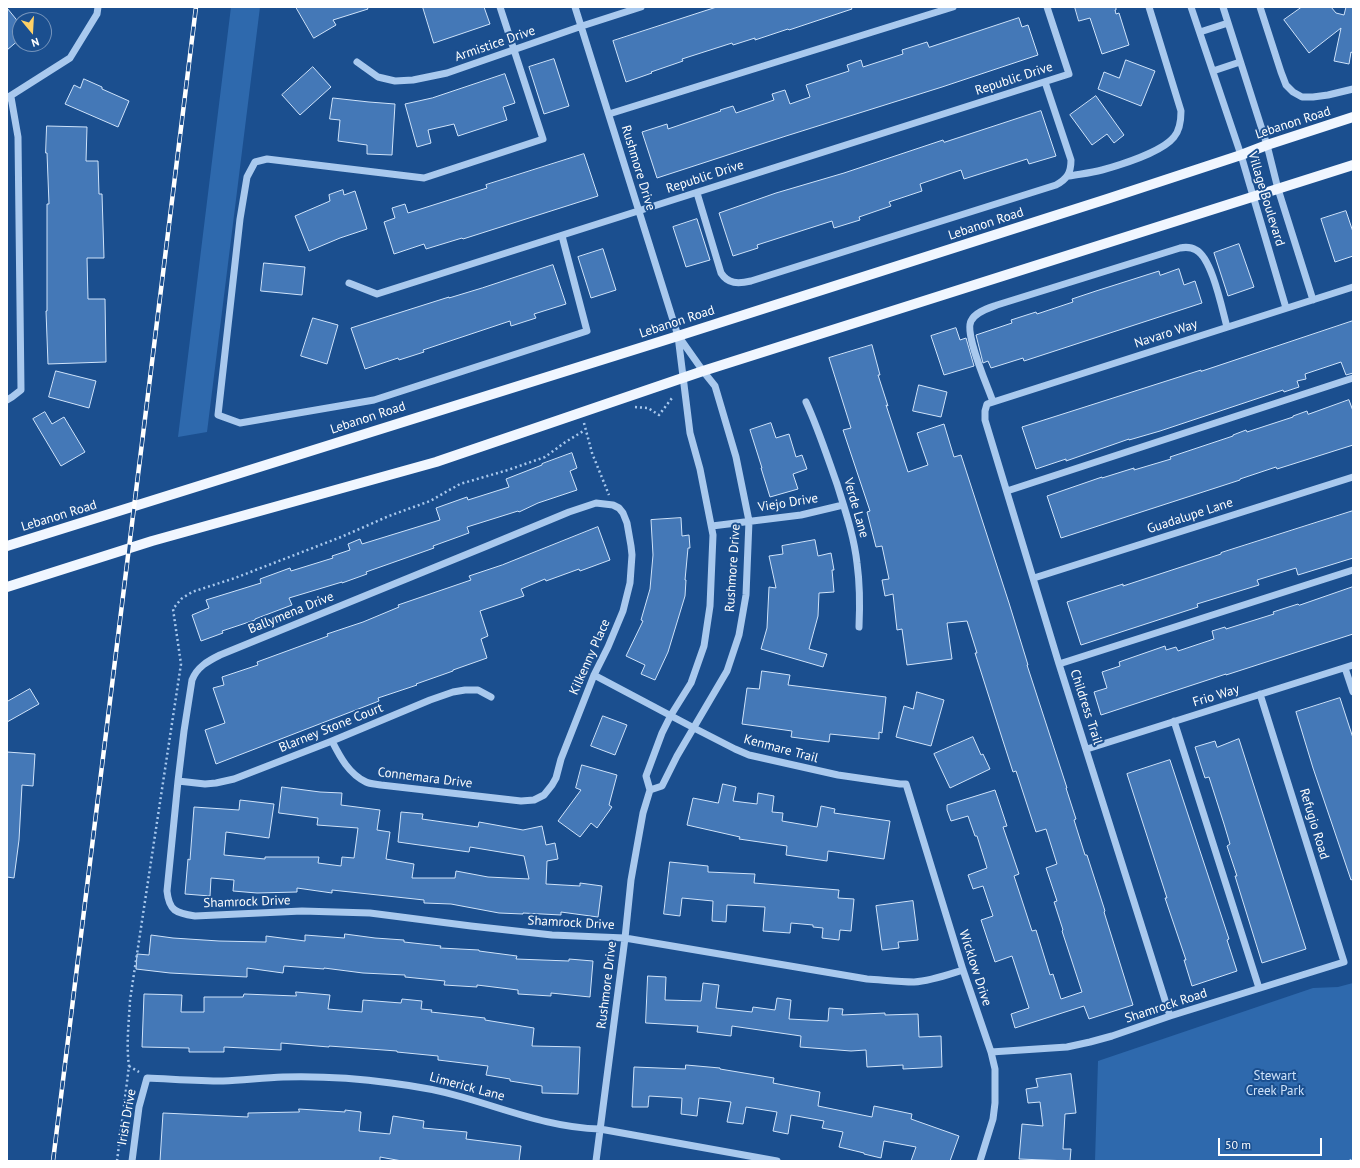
<!DOCTYPE html>
<style>
body{margin:0}
#map{position:relative;width:1360px;height:1168px;overflow:hidden;background:#1b4f8f;font-family:"PT Sans",sans-serif}
canvas{display:block}
.frame{position:absolute;inset:0;border:8px solid #fff;pointer-events:none}
.north{position:absolute;left:12px;top:12px;width:40px;height:40px;box-sizing:border-box;background:#1b4f8f;border:1px solid #7695bc;border-radius:50%;rotate:162deg;font-size:11px;font-weight:700;line-height:16px;text-align:center;color:#fff}
.north::after{content:'';display:block;margin:auto;width:14px;height:18px;background:#ffd166;clip-path:polygon(50% 0,100% 100%,50% 72%,0 100%)}
.scale{position:absolute;left:1218px;top:1138px;width:104px;height:18px;box-sizing:border-box;border:2px solid #fff;border-top:0;padding-left:5px;font-size:12px;line-height:14px;white-space:nowrap;color:#fff;-webkit-text-stroke:3px #1b4f8f;paint-order:stroke}
</style>
<div id="map">
<canvas width="1360" height="1168"></canvas>
<div class="frame"></div>
<div class="north">N</div>
<div class="scale">50 m</div>
</div>
<script>
const c = document.querySelector('canvas').getContext('2d');
c.lineJoin = 'round';
function fillPath(path, color) { c.fillStyle = color; c.fill(path, 'evenodd'); }
function strokePath(path, color, width, dash) { c.strokeStyle = color; c.lineWidth = width; c.lineCap = dash ? 'butt' : 'round'; c.setLineDash(dash || []); c.stroke(path); }
function drawText(font, color, halo, rows, align = 'center') {
  c.font = font + ' "PT Sans",sans-serif'; c.lineWidth = 4; c.setLineDash([]); c.textBaseline = 'middle'; c.strokeStyle = halo; c.fillStyle = color; for (const [text, x, y, turn = 0] of rows) {
    c.save(); c.translate(x, y); c.rotate((+turn || 0) * Math.PI / 180); c.textAlign = isNaN(turn) ? turn : align; if (halo) c.strokeText(text, 0, 0); c.fillText(text, 0, 0); c.restore();
  }
}
const green = new Path2D(`
 M231 7H260L207 432 178 437Z
 M1353 983V1161H1095L1098 1061 1313 988 1338 987Z`);
const building = new Path2D(`
 M296 7H367L368 9 333 20 336 25 314 38Z
 M423 7H484L490 24 434 43Z
 M717 7H851L852 9 789 30 788 29 755 40V38L733 45 732 43 682 59 683 61 651 72 652 73 626 82 613 41Z
 M1075 7H1116V10H1115L1116 14 1119 13 1129 45 1102 54 1090 18 1079 21Z
 M1302 7H1331L1336 13 1344 15 1346 7H1353V53L1351 52 1349 64 1334 61 1341 28 1309 53 1284 20Z
 M7 8 20 24V39L7 50Z
 M1019 18 1022 27 1028 25 1038 55 942 87 786 136 657 178 642 132 667 124 668 129 721 111 720 110 733 106 736 113 774 100 772 94 785 90 790 104 810 97 806 85 849 71 847 65 861 60 863 67 903 54 902 50 927 42 929 47Z
 M554 59 569 106 544 114 529 67Z
 M1126 60 1155 71 1141 106 1098 89 1104 72 1119 78Z
 M313 67 331 87 300 115 282 95Z
 M505 74 515 103 503 107 507 120 458 136 454 124 428 130 431 143 417 147 405 104 432 98Z
 M84 79 102 87V89L129 101 118 127 65 104 74 85 80 88Z
 M1096 96 1124 135 1114 143 1107 134 1092 145 1070 115Z
 M333 98 369 102 395 104 392 155 367 154V145L338 141 340 120 330 119Z
 M1041 111 1056 156 1029 164 1027 159 964 179 961 170 920 184 922 191 889 202 891 206 859 217 860 220 834 228 832 221 757 245 758 248 733 256 719 213 776 193 844 173 943 140 944 142Z
 M47 126 87 127 86 161H98L99 194H102L104 258H87L88 299H105L106 362 48 364 46 311H47V204H49L47 153H46Z
 M584 154 598 196 463 239 462 238 426 249 424 244 394 254 384 222 395 218 392 208 405 204 408 213 487 188 486 185Z
 M343 190 344 195 355 191 367 229 340 238 309 251 295 216 330 201 329 195Z
 M1346 211 1353 232V256L1335 262 1321 219Z
 M697 219 710 260 686 267 673 227Z
 M1239 244 1254 287 1228 296 1214 253Z
 M603 249 616 290 591 298 578 257Z
 M264 263 305 267 302 295 261 291Z
 M553 265 566 304 534 314 536 318 511 326 510 321 423 350 424 352 399 360 398 358 365 369 351 328 449 297V298L482 288Z
 M1179 269 1184 285 1195 281 1202 303 1024 361 1023 358 991 368 988 361 983 363 976 335 1012 323 1011 320 1036 312 1037 314 1073 302 1072 299 1096 291 1159 271 1160 275Z
 M313 318 338 325 327 364 301 356Z
 M1353 321V373L1346 375 1341 362 1305 374 1306 379 1297 381 1299 387 1284 392 1283 390 1160 431 1129 440V439L1066 461V459L1036 469 1022 427 1201 370V371Z
 M956 328 960 340 966 338 974 366 944 375 931 336Z
 M872 345 880 375H878L888 406 886 405 908 472 928 465 917 433 944 424 954 457 961 455 1009 603 1028 665H1027L1067 788H1066L1076 819 1074 820 1085 855H1087L1105 911 1104 912 1133 1005 1089 1019 1084 1006 1015 1028 1011 1014 1029 1008 1012 956 995 962 981 920 993 916 983 886 973 889 968 875 987 868 977 836H975L968 816 951 821 947 810V805L995 790 1007 826 1003 827 1019 874 1014 876 1032 931 1036 930 1050 975 1053 974 1061 999 1082 992 1062 931 1063 930 1054 902 1057 901 1046 868 1057 864 1046 829 1036 832 1016 771 1013 772 1003 741 975 653H977L967 621 947 623 952 659 907 665 902 629 897 630 893 594 885 596 882 580 889 579 882 546 876 547 867 512 870 511 843 430 851 428 829 358Z
 M56 371 96 381 89 408 49 397Z
 M919 385 947 392 941 417 913 411Z
 M1349 400 1353 411V445L1277 469 1276 467 1240 479V480L1061 538 1047 496 1102 477V478L1134 468V470L1171 459 1170 457 1233 436V435L1246 430 1247 432 1293 417V416L1307 411 1308 414Z
 M45 412 52 424 64 417 85 452 61 466 33 419Z
 M771 423 776 438 789 434 796 457 802 455 807 469 793 474 798 489 770 497 761 468H762L750 430Z
 M572 453 577 468 570 471 577 490 538 503 519 512 518 511 467 527 469 533 433 546 434 548 366 572 367 574 342 583V582L289 598 292 605 255 619V620L222 631 223 633 201 641 192 615 209 608 206 600 261 583 260 579 290 568 291 571 333 558 332 556 350 550 348 544 360 539 362 544 440 520 436 508 467 497 468 500 509 487 506 479 542 465V464Z
 M1353 511V558L1298 575 1296 568 1257 580 1259 585 1197 604 1198 607 1081 645 1067 602 1123 584V586L1221 554V553Z
 M681 518 682 536 689 535 690 548H688L685 580H686L685 596 668 652 655 680 641 674 645 665 626 656 643 621 641 620 650 589 653 555 651 520Z
 M598 527 610 560 580 571 579 569 546 581 545 579 521 589 524 596 480 611 488 636 481 639 487 658 453 670V671L416 684 417 685 378 698 379 701 216 764 205 730 225 723 213 688 224 685 222 677 258 665 257 662 328 636 327 634 363 622 399 607 398 605 471 580 469 576 502 565Z
 M815 540 818 556 831 553 834 570H832L834 592 819 593 818 616 809 649 827 654 823 667 761 649 767 628 769 587 776 588 769 556 783 554 782 546Z
 M1353 587V634L1226 675V674L1101 715 1094 692 1107 688 1102 672 1120 666 1119 662 1165 646 1166 650 1176 647 1178 651 1214 639 1212 631 1225 627 1226 629 1274 614 1273 612 1298 604 1299 605Z
 M762 671 790 675 788 685 886 697 882 733 879 732V739L830 734 829 742 791 737 792 731 742 724 747 688 759 689Z
 M30 689 39 704 7 722V702Z
 M917 692 944 700 931 746 896 737 904 706 913 709Z
 M1340 698 1353 738V879L1351 880 1313 768 1296 712Z
 M603 716 627 725 615 755 591 746Z
 M973 737 981 755 983 754 990 769 950 788 934 754Z
 M1239 739 1306 949 1262 963 1235 876H1237L1227 846 1230 844 1224 824 1209 777 1205 778 1195 747 1215 741 1217 747Z
 M7 752 35 754 33 786 22 785 19 840 14 878 7 877Z
 M1170 760 1229 939 1227 940 1237 971 1192 986 1184 960H1186L1165 898H1167L1127 774Z
 M582 765 617 775 609 805 612 807 597 828 591 823 580 837 558 821 581 790 576 788Z
 M723 784 736 787 733 801 757 804 758 793 774 796 772 812 783 813 782 821 817 827 821 806 835 809 834 813 890 821 884 859 828 851 827 861 786 855 787 846 739 839 740 837 687 825 693 798 718 803Z
 M282 787 320 792 342 793 341 805 380 810 377 830 390 832 386 859 414 864 412 878H455L456 871 488 877 529 879 524 856 470 847 469 852 398 842 401 812 423 814 422 819 478 827 479 822 523 830 542 826 546 845 555 843 558 859 547 861 546 884 580 886V883L602 886 598 917 561 912V915L523 913V914L499 913 451 904 424 903V900L332 890V893L297 888V892L257 893 233 891 234 880 211 878 210 896 185 894 188 859 190 860 194 807 239 810 240 800 274 804 269 838 226 832 224 855 265 859V857H319L318 863 341 866 342 857 354 858 358 828 317 825 318 818 279 813Z
 M670 862 708 866V872L755 874 754 883 839 890 838 898 854 899 851 931 840 930 839 940 822 938 823 928 813 927V925L791 923 790 933 763 931 765 907 727 905 726 922 712 921 713 901 682 898 680 916 664 914Z
 M913 901 918 940 898 942 899 948 882 950 876 906Z
 M345 934 375 938 404 940V942L441 946 440 948 479 950V951L517 956 516 959 569 961V959L593 961 590 997 551 993V996L518 994V990L477 985V987L444 985 445 981 405 977V975L363 973 324 968V969L284 966 283 973 247 968V977L170 973 136 969 137 954 149 955 151 935 173 938 219 941 266 942V936L305 941V935L344 938Z
 M648 976 666 977 665 1000 701 1001 703 983 719 985 716 1008 752 1012 753 1007 775 1010 777 998 791 1000 789 1019 828 1021 829 1008 843 1009 842 1015 885 1013V1015L918 1014 919 1037 941 1036 942 1067 903 1069V1065L867 1067 866 1050 851 1051 800 1047 801 1036 732 1026 731 1036 697 1032 698 1026 646 1023Z
 M296 992 330 995 328 1009 362 1012 363 1000 401 1003 402 999 422 1001 421 1009 432 1010 431 1012 485 1018V1020L534 1028 532 1046 580 1047 578 1094 542 1093V1086L510 1081V1079L486 1075 488 1066 438 1060V1056L397 1052V1051L329 1046V1047L281 1043V1050L224 1047V1052H189V1048L142 1047 144 994 182 995 181 1012H204V997H243L244 994 296 996Z
 M686 1065 720 1068V1069L774 1078 773 1083 820 1092 818 1106 872 1117 874 1106 912 1114 911 1119 959 1136 950 1161H911L916 1147 884 1141 881 1158 864 1154V1153L839 1147 843 1132 822 1128 824 1121 791 1115 788 1134 773 1131 777 1112 746 1107 743 1124 727 1122 731 1102 699 1098 697 1116 681 1114 682 1098 649 1096 648 1107H632L634 1067 685 1069Z
 M1071 1074 1076 1113 1065 1114 1063 1149H1071L1070 1161 1019 1159 1022 1124 1043 1126 1040 1102 1028 1103 1026 1089 1038 1087 1036 1079Z
 M299 1109 345 1112V1110L361 1112 359 1131 390 1134 393 1116 424 1121 423 1128 467 1132 466 1139 521 1146 519 1161H402L380 1157V1161H160L163 1113 248 1117V1113L299 1112Z`);
const path = new Path2D(`
 M635 407 648 408 659 415 672 398
 M584 423 592 453 609 495
 M129 1066 139 1072
 M117 1161 129 1066C126 1044 129 1022 130 1000L181 664 173 609 181 599 192 592 235 578 341 537 389 516 430 501 460 484 508 470 545 457 564 443 585 430
 M1350 1161 1353 1158`);
const minor = new Path2D(`
 M500 7 543 139 424 178 267 159 255 162 247 177 240 219 218 415 240 423 374 400 587 331 562 236
 M575 7 678 336 690 433 700 469 713 535 710 606 704 646 691 683 671 715 662 733 646 776 650 790 643 813 631 880 625 938 596 1161
 M1191 7 1241 155 1286 308
 M1223 7 1267 145 1278 189 1313 300
 M1260 7 1281 72 1286 85 1293 92 1302 97H1313L1328 95 1353 89
 M1200 32 1228 23
 M357 62 378 77 395 81 413 80 447 73 582 26 641 7
 M1213 71 1240 62
 M7 98 70 58 97 14 98 7
 M609 114 953 7
 M1069 176C1080 174 1091 173 1102 170 1120 165 1162 152 1174 137 1180 130 1181 120 1181 111L1149 7
 M697 193 721 273C728 284 738 284 751 281L1056 185C1067 179 1071 173 1071 160L1045 82
 M349 283 377 294 1069 74 1047 7
 M7 400 12 397 21 390 18 137 11 97
 M806 402C818 428 827 456 837 484 845 510 854 536 857 563 860 585 860 606 859 627
 M993 402C988 387 964 334 971 321 975 312 989 308 997 305L1180 248C1185 247 1191 247 1196 250 1212 258 1222 309 1227 327
 M1007 491 1353 378
 M712 526 801 515 843 505
 M1034 578 1353 477
 M1059 664 1353 570
 M1345 668 1353 692
 M594 675 694 728 735 749 749 755 838 775 900 784H906L963 970 991 1052 995 1069V1103L993 1119 980 1161
 M1174 721 1259 988
 M332 741C340 757 349 774 366 782 370 784 376 784 381 785L521 801 534 800 544 795 552 785 556 778 561 759 594 675 608 647 623 611 630 583 632 555 631 546 627 523 623 513 619 508 613 505 596 503 569 512 487 546 220 655C208 661 197 667 192 680L184 731 178 781 167 891C169 911 176 913 195 916L302 911 370 913 471 926 552 935 625 938 867 979C883 980 899 982 914 982 931 981 947 975 963 970
 M1087 749 1353 665
 M178 781 205 784 216 783 234 779 332 741 430 700 453 692 465 690H478L491 697
 M650 790 662 786 677 756 727 671 739 635 746 595 749 521 736 457 715 386 703 371 679 337
 M1170 1016 1059 664 985 420V411L987 404 1353 287
 M991 1052 1067 1047 1090 1042 1112 1036 1170 1016 1344 962 1260 694
 M132 1161 139 1107 147 1078C172 1079 197 1081 223 1081 243 1080 263 1078 283 1077 319 1076 355 1078 391 1083 415 1086 439 1090 462 1097 508 1110 552 1128 600 1129L777 1161`);
const major = new Path2D(`
 M7 546 678 336 1107 199 1241 155 1267 145 1353 117
 M7 587 152 541 436 462 703 371 1353 165`);
const rail = new Path2D(`
 M53 1161 196 7`);
const streetNames = [
 ["Armistice Drive",495,44,-19],
 ["Republic Drive",1014,79,-18],
 ["Lebanon Road",1293,123,-18],
 ["Rushmore Drive",638,168,73],
 ["Republic Drive",705,177,-18],
 ["Village Boulevard",1266,199,73],
 ["Lebanon Road",986,224,-18],
 ["Lebanon Road",677,322,-18],
 ["Navaro Way",1166,334,-18],
 ["Lebanon Road",368,418,-18],
 ["Viejo Drive",788,503,-9],
 ["Verde Lane",856,508,74],
 ["Lebanon Road",59,516,-17],
 ["Guadalupe Lane",1190,516,-18],
 ["Rushmore Drive",733,568,-86],
 ["Ballymena Drive",291,613,-22],
 ["Kilkenny Place",590,657,-66],
 ["Frio Way",1216,696,-17],
 ["Childress Trail",1086,707,72],
 ["Blarney Stone Court",331,728,-22],
 ["Kenmare Trail",781,749,15],
 ["Connemara Drive",425,778,7],
 ["Refugio Road",1314,824,73],
 ["Shamrock Drive",247,902,-2],
 ["Shamrock Drive",571,923,3],
 ["Wicklow Drive",975,968,72],
 ["Rushmore Drive",607,985,-83],
 ["Shamrock Road",1166,1006,-18],
 ["Limerick Lane",467,1087,15],
 ["Irish Drive",127,1117,-80]
];
const parkNames = [
 ["Stewart",1275,1076],
 ["Creek Park",1275,1091]
];
fillPath(green, '#2e69ad');
fillPath(building, '#4478b7');
strokePath(building, '#cfe3fa', 1);
strokePath(path, '#a9c9ee', 2.5, [2, 3]);
strokePath(minor, '#a9c9ee', 7);
strokePath(major, '#f0f6ff', 10);
strokePath(rail, '#fff', 4.5);
strokePath(rail, '#1b4f8f', 3, [9]);
drawText('13px', '#fff', '#1b4f8f', streetNames);
drawText('13px', '#cfe3fa', '#1b4f8f', parkNames);
</script>
